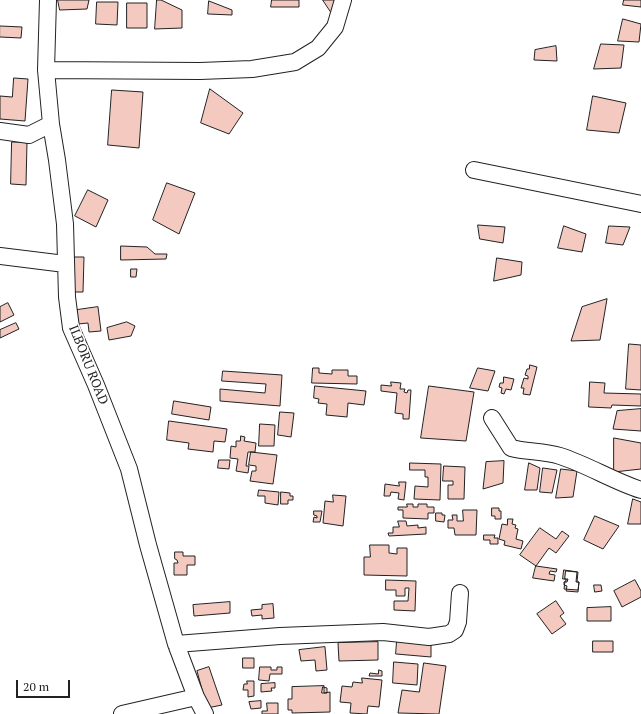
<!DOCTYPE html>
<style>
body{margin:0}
#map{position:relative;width:641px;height:714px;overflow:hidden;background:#fff;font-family:"PT Serif",serif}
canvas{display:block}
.scale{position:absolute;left:16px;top:680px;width:54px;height:18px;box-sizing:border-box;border:2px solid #222;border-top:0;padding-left:5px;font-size:12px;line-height:14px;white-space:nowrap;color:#222;-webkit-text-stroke:3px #fff;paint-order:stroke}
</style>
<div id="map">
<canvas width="641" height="714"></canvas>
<div class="scale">20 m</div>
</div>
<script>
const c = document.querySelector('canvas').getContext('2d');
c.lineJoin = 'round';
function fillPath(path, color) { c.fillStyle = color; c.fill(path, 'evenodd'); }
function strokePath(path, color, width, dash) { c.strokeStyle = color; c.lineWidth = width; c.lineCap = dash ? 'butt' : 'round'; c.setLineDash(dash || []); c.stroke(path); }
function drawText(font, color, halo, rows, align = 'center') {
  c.font = font + ' "PT Serif",serif'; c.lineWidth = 3; c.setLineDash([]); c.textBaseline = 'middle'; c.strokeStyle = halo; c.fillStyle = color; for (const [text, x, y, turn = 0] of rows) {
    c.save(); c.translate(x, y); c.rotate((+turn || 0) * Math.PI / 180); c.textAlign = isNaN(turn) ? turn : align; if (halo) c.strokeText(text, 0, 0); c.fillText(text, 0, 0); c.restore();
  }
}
const building = new Path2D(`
 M58 0H89L87 9 60 10Z
 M157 0H161L182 10V28L155 29Z
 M272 0H299V7H271Z
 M323 0H335L339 11 331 12Z
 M624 0H641V7L623 5Z
 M209 1 232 10V15L208 14Z
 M97 2H118L117 25 96 24Z
 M127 3H147V28H127Z
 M623 19 641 24 639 42 618 41Z
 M0 26 22 27 21 38 0 37Z
 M601 44 624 45 621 68 594 69Z
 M556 46 557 61 534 60 535 50Z
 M14 78 28 79 25 121 0 119V96L12 97Z
 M210 89 243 113 229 134 201 123Z
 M112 90 143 92 139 148 108 145Z
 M593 96 626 103 619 133 587 130Z
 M12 142H27L26 185 11 184Z
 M167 183 195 193 179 234 153 220Z
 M88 190 108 200 96 227 75 216Z
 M478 225 505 227 503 243 480 239Z
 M564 226 586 234 582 252 558 248Z
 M609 226 630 227 623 245 606 243Z
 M121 246 147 247 155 254H167L166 259 121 260Z
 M73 257H84L83 292H72Z
 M497 258 522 262 521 275 494 281Z
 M131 269H137L136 277H131Z
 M607 299 600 340 571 341 582 307Z
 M8 303 14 315 0 322V307Z
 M98 307 101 331 89 332 88 323 78 324 77 310Z
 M127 322 135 326 131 336 109 340 107 328Z
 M16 323 19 329 0 338V330Z
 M629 344 641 345V390L626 389Z
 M530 365 537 367 530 395 523 394 524 388H521L524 378 528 379V376L525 375 527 369H529Z
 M313 368H319V373L332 374V370H348V376H357V384L312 383Z
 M478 368 495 371 488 391 470 388Z
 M223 371 282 375 280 406 220 401V389L265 393 266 384 222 381Z
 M504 377 514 379 511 390 506 389 504 394 501 393 502 388 499 387 500 383H503Z
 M391 382 401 383 400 389H405L404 392 407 393 408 390H411L409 419H403V414L395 413 397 393 381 391V385L391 386Z
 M590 382 605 383 604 393 641 394V406L612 405 611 408 589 407Z
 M315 386 366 391 364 405 348 403 347 417 326 415 327 404 318 403 319 399 314 398Z
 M429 386 474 392 466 441 421 438Z
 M174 401 211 407 209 420 172 414Z
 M641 409V431L613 429 617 411Z
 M280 412 294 413 291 437 278 435Z
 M169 421 227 429 225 442 214 441 213 452 188 449 189 443 167 440Z
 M260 424 275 425 274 446H259Z
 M241 436 245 437 244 441 256 443 255 452H248L246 466H249L248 473 236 471 238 459 230 458 231 446 236 447V441H240Z
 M614 438 641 443V469L614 472Z
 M251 452 277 455 273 484 250 481 252 471H256V466L249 465Z
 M219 460H230L229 469 218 468Z
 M504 461 503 483 483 489 486 462Z
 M410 463 441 464 440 500 414 499 415 486 428 487V477H425V470H410Z
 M529 463 540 468 537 490H525Z
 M444 466 465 467 464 499H448V485H453V481H443Z
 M543 468 557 470 552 493 540 492Z
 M561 469 577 471 573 497 556 498Z
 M399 482H406L404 500 398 499 399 493 391 492 390 496H384L385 484 399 486Z
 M259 490 279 492 278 505 265 503V496H258Z
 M281 492 290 493V496H293V500H288V504H281Z
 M333 495 346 496 343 526 323 523 325 501 333 502Z
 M633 499 641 502V524H628Z
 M407 504H413V507H418V504H427V507H434V513H428V519L403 518V510H398V507H407Z
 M492 508H499V511H501V519H495V516H492Z
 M463 510H477L476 535H455L454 528H448V520H453L452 515H457V521H463Z
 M314 511H322L320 522H313L314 517 317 518V516L314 515Z
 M436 513H442V515H445L444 522 436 521Z
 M595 516 619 526 603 549 584 540Z
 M508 519H513L512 524 516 525 515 528 518 529 516 539 523 541 521 549 504 545 505 541 499 539 502 524 507 525Z
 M398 521H406L407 526 418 525V528L426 527V534L389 536 388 533H393V527H399Z
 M540 528 556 539 562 531 569 536 556 553 549 548 536 566 520 555Z
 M484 535H495L494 538H498V544H490V540H484Z
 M370 545H389V553L397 554V548H407V576L364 575V557H370Z
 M175 552H183V556H195V565H187V575H174V563H178L177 560 175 559Z
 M536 566 557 569 556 572 550 571 549 574 555 575 554 581 533 578Z
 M564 570 578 572 577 582H579L578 592 566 591 567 586 564 585V582H567L568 579H563Z
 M566 571 577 572 576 582H579L578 590 564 589 565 581H566V579H565Z
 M386 580 416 581 415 611 394 610V601H408L409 588H405V596H396V590H386Z
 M635 580 641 591V597L622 607 614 591Z
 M594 585H601L602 591 595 592Z
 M556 601 564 613 560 616 566 624 552 634 537 614Z
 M230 602V613L194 616 193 605Z
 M273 604 274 618 262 619V615L252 616 251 610 262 609V605Z
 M611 607V621H587V608Z
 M397 641 431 643V657L396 654Z
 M593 641H613V652H593Z
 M378 642V660L339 661 338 643Z
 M325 647 327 670 316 671 315 660 301 661 299 650Z
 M243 658H254V668H243Z
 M394 662 418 664 417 685 393 683Z
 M424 663 446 666 439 714 398 713 402 690 419 692Z
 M209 667 222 705 207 708 197 671Z
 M260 667H271V670H277V667H282V674H270L269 681 259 680Z
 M379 670 382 671V676H369L370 673 378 674Z
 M362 678 382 680 379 707 368 706 367 714 350 713 351 703 340 702 342 686 352 687 353 682 362 683Z
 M247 681H254V696L248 697V690H243L244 684H247Z
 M275 683V688H271L272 691 261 692V684Z
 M324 686V693L330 692V712L292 713V710H288V699H292V687Z
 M323 687 327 688V693H322Z
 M261 701V708L251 709 249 702Z
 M267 703H278V714H262V711H267Z`);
const minor = new Path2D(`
 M48 0 46 70 51 124 57 160 65 224 67 297 71 328 96 385 129 469 148 545 176 644 196 697 205 714
 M46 70 200 71 252 69 295 62 318 48 335 27 343 0
 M0 131 29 135 51 124
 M474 170 641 204
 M0 256 65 264
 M492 418 511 448C527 452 544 451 560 456 588 465 613 481 641 490
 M176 644 280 636 383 632 429 637 449 634 455 630 458 622 460 593
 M122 714 196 697`);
const streetNames = [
 ["ILBORU ROAD",88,365,68]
];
fillPath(building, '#f3c9c0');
strokePath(building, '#222', 1);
strokePath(minor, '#222', 18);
strokePath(minor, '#fff', 16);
drawText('13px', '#222', '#fff', streetNames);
</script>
